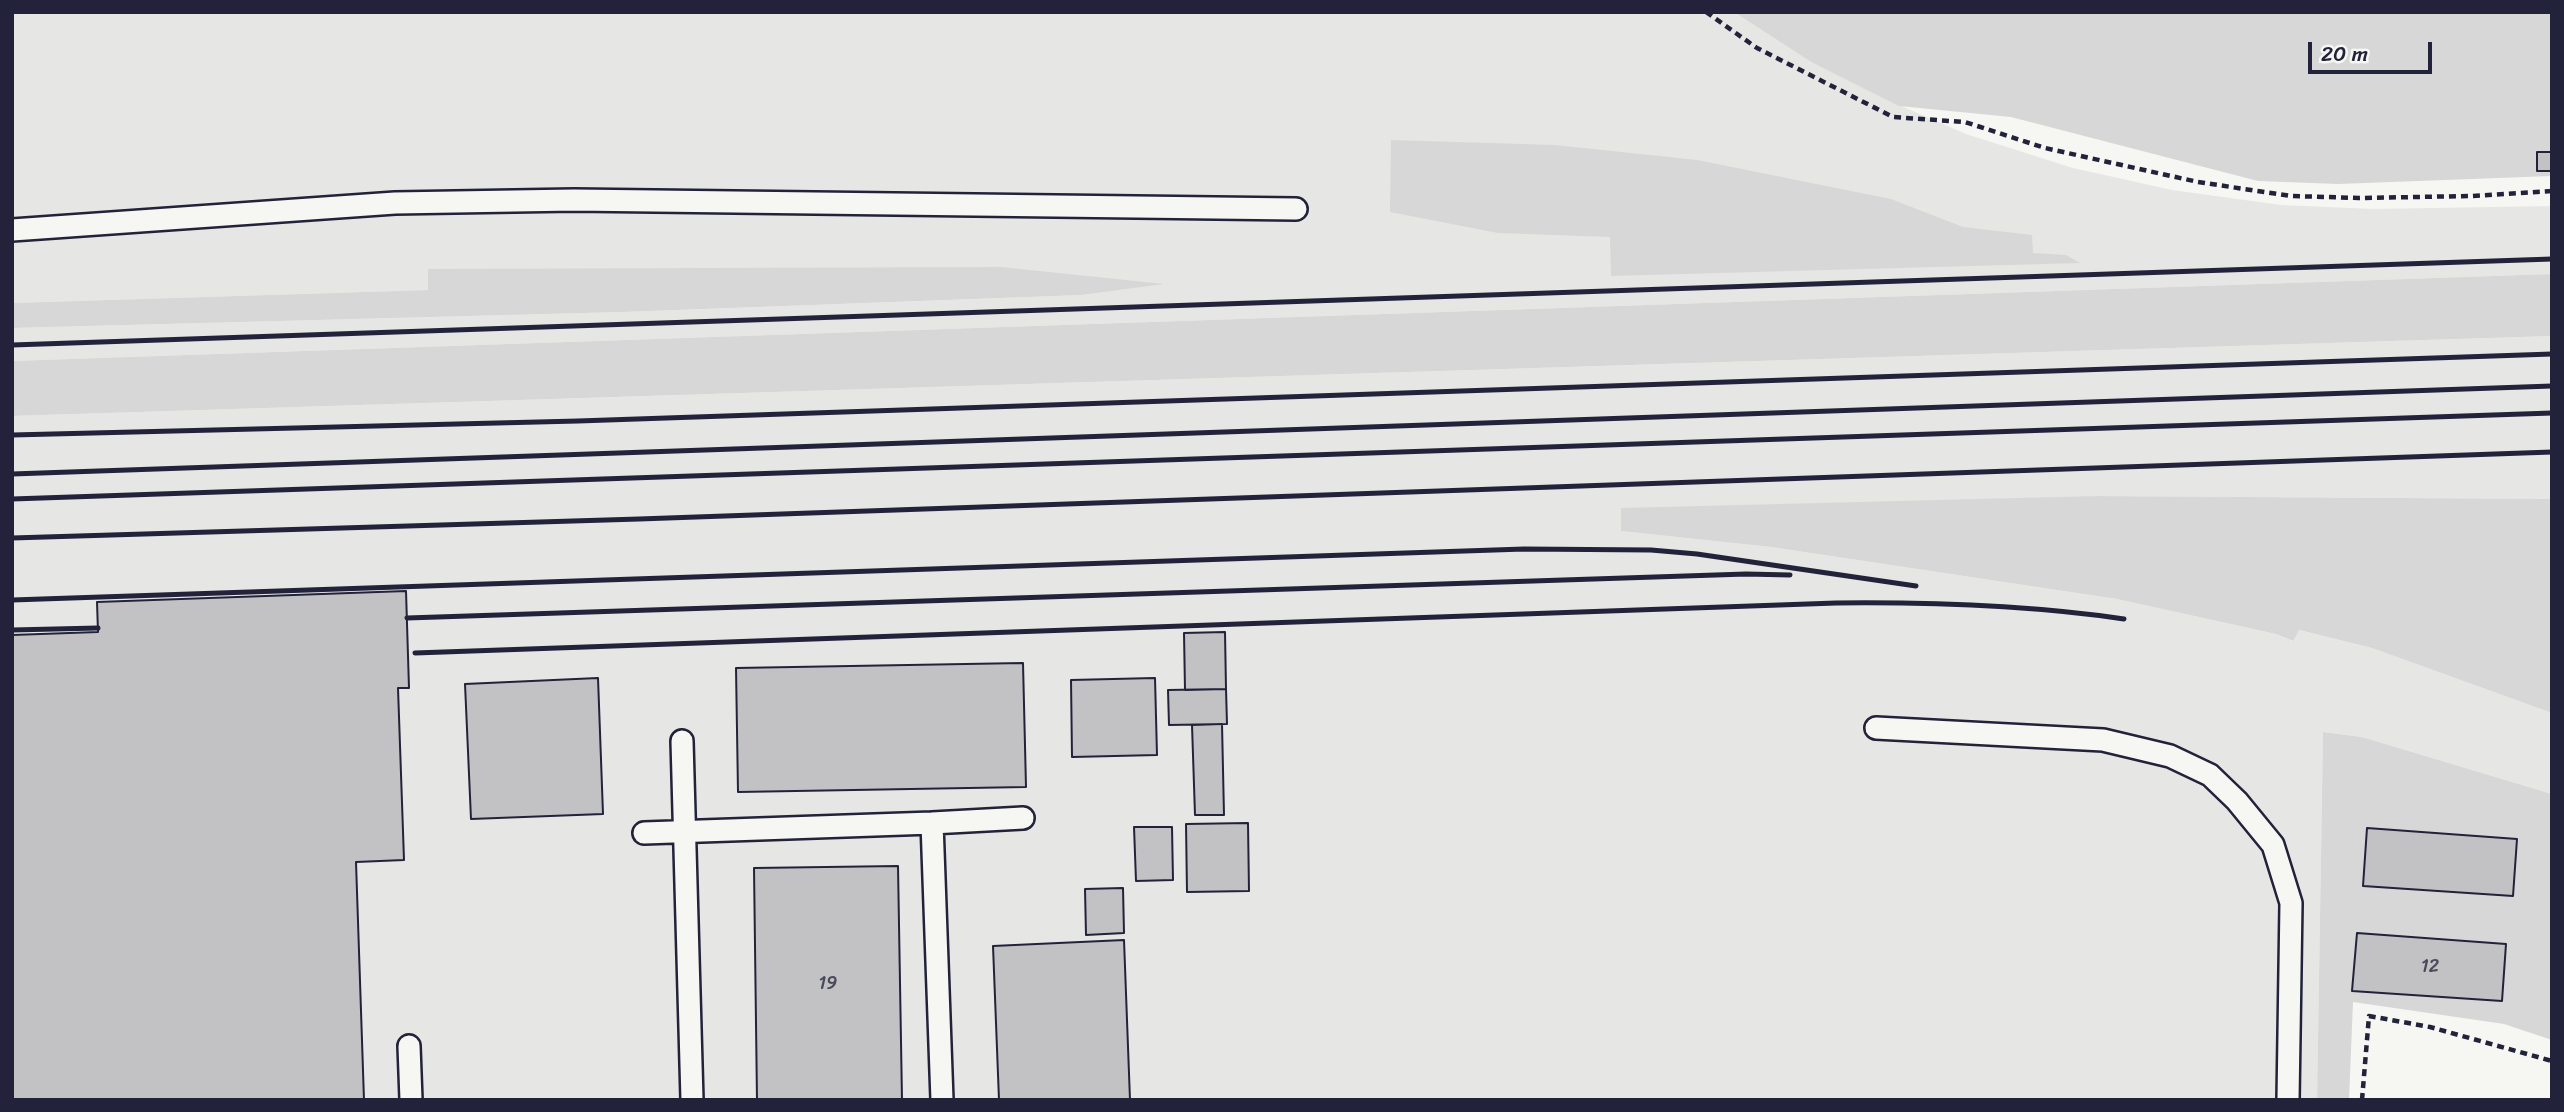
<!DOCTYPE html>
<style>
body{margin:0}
#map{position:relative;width:2564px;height:1112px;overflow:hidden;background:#f6f6f2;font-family:Sriracha,sans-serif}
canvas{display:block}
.frame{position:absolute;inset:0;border:14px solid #22223b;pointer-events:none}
.scale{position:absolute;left:2308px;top:42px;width:124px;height:32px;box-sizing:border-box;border:4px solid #22223b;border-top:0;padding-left:9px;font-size:21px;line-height:24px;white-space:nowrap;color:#22223b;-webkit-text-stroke:5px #f6f6f2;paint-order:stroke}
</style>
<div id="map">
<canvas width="2564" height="1112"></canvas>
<div class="frame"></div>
<div class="scale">20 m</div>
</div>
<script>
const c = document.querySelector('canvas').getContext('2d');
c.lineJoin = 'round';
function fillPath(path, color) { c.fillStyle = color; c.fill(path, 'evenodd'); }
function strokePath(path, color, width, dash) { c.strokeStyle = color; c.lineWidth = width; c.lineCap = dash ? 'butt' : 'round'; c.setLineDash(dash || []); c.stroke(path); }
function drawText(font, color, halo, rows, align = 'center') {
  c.font = font + ' Sriracha,sans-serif'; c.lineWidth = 7; c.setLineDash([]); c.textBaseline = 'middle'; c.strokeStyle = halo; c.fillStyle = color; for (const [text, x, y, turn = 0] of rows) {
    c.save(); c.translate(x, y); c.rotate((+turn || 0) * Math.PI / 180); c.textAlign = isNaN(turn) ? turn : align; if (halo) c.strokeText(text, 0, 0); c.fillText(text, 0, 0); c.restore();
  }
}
const built = new Path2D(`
 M12 12H1734L1811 62 1899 105 1966 134 2073 168 2172 190 2281 205 2373 209 2552 206V274L12 361V328L623 312 1082 295 1160 284 429 269V290L12 303Z
 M2552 336V499L2097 496 1622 531 1771 547 2117 599 2276 634 2292 641 2298 630 2372 648 2552 713V794L2362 737 2323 732 2317 1100H12V416Z`);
const green = new Path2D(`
 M1734 12H2552V176L2338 184 2258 181 2011 117 1899 106 1811 62Z
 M1391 140 1555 145 1697 160 1891 199 1963 227 2032 235 2033 253 2066 255 2080 263 1611 276 1610 237 1498 233 1390 212Z
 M1001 267 1164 284 1082 295 623 312 12 328V303L428 290V269Z
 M2552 274V336L12 416V361Z
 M2097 496 2552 499V713L2372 648 2299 630 2293 641 2276 634 2117 599 1771 547 1621 531V508Z
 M2323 732 2362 737 2552 794V1040L2504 1024 2353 1002 2349 1100H2317Z`);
const building = new Path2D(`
 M2537 152H2552V171H2537Z
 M406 591 409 688H398L404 860 356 862 364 1100H12V635L98 632 97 602Z
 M1225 632 1226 689 1185 690 1184 633Z
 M1023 663 1026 787 738 792 736 668Z
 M598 678 603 814 471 819 465 684Z
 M1155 678 1157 755 1072 757 1071 680Z
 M1226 689 1227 724 1169 725 1168 690Z
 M1222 724 1224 815H1195L1192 725Z
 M1248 823 1249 891 1187 892 1186 824Z
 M1134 827H1172L1173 880 1136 881Z
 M2367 828 2517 839 2513 896 2363 886Z
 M898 866 902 1100H757L754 868Z
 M1123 888 1124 933 1086 935 1085 889Z
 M2357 933 2506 944 2502 1001 2352 991Z
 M1124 940 1130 1100H999L993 946Z`);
const path = new Path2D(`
 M1706 12 1757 48 1893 117 1965 122 2045 148 2198 182 2291 196 2359 198 2471 196 2552 191
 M2362 1100 2369 1016 2430 1027 2552 1061`);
const service = new Path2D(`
 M12 230 395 203 574 200 1296 209
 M1876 728 2103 740 2170 756 2210 775 2237 801 2273 845 2291 903 2288 1100
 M682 741 692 1100
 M932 823 942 1100
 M644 833 932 823 1023 818
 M409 1046 411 1100`);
const rail = new Path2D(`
 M12 345 2552 259
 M12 435 578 421 2552 354
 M12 474 2552 386
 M12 499 2552 413
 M12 538 639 519 2552 452
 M12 600 1524 549 1651 550 1697 554 1916 586
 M407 618 1746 574 1790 575
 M12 630 98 628
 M415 653 1836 603C1933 602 2028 605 2124 619`);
const numberNames = [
 ["12",2430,967],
 ["19",828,984]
];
fillPath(built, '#e6e6e4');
fillPath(green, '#d7d7d7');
fillPath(building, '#c2c2c4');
strokePath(building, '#22223b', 2);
strokePath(service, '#22223b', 26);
strokePath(path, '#22223b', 4.5, [7, 5]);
strokePath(service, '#f6f6f2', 21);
strokePath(rail, '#22223b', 5);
drawText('18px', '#4a4a5d', null, numberNames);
</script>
